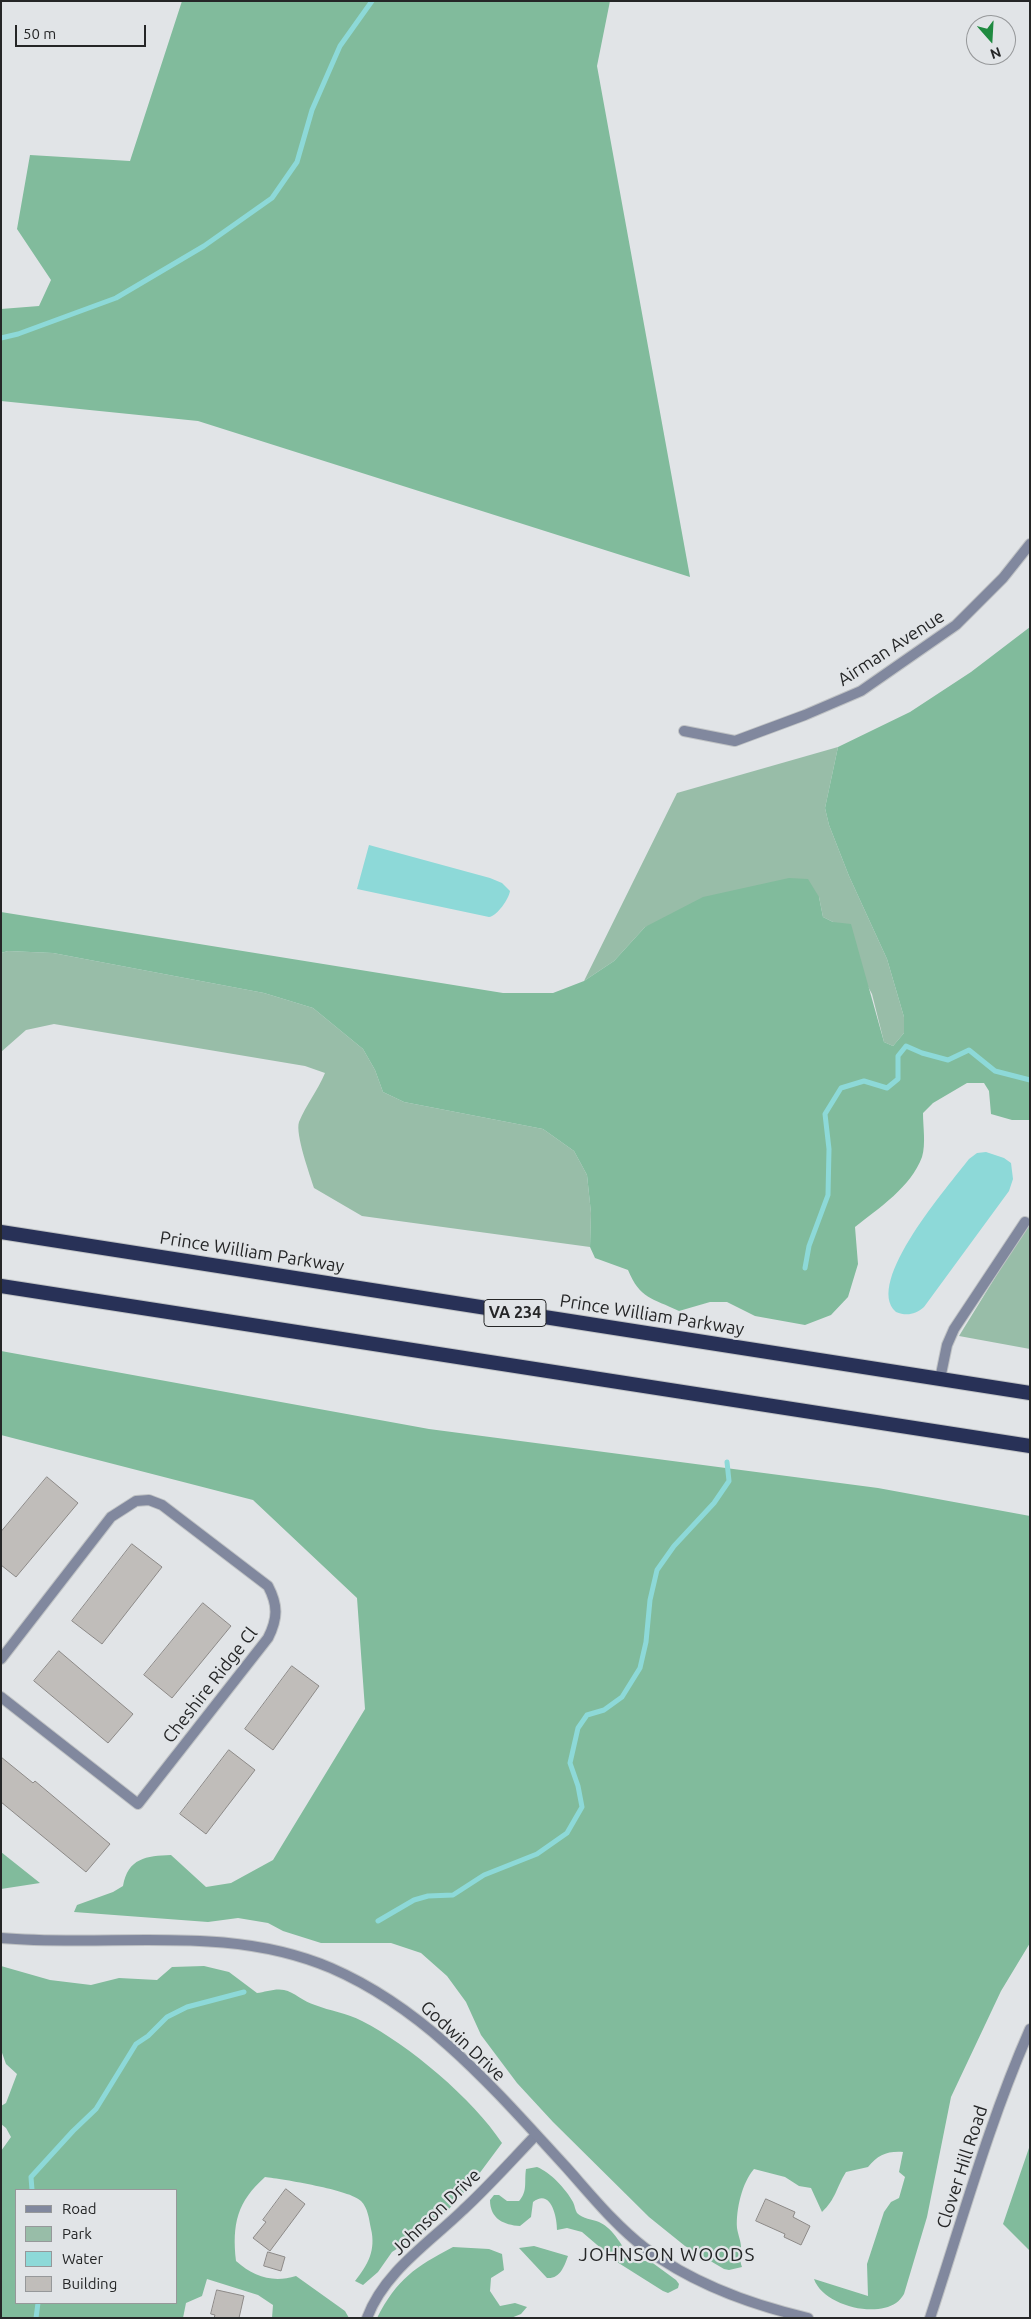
<!DOCTYPE html>
<style>
body{margin:0}
#map{position:relative;width:1031px;height:2319px;overflow:hidden;background:#e1e4e7;font-family:Ubuntu,sans-serif}
canvas{display:block}
.frame{position:absolute;inset:0;border:2px solid #252627;pointer-events:none}
.legend{position:absolute;left:15px;top:2189px;width:162px;height:115px;box-sizing:border-box;background:#e1e4e7;border:1px solid #96989a;margin:0;padding:6px 9px;list-style:none;font-size:15px;color:#252627}
.legend li{display:flex;align-items:center;gap:10px;height:25px}
.legend b{width:25px;border:1px solid #96989a}
.north{position:absolute;left:966px;top:15px;width:50px;height:50px;box-sizing:border-box;background:#e1e4e7;border:1px solid #96989a;border-radius:50%;rotate:161deg;font-size:14px;font-weight:700;line-height:20px;text-align:center;color:#252627}
.north::after{content:'';display:block;margin:auto;width:18px;height:22px;background:#1f8a40;clip-path:polygon(50% 0,100% 100%,50% 72%,0 100%)}
.scale{position:absolute;left:15px;top:25px;width:131px;height:22px;box-sizing:border-box;border:2px solid #252627;border-top:0;padding-left:6px;font-size:15px;line-height:18px;white-space:nowrap;color:#252627;-webkit-text-stroke:4px #e1e4e7;paint-order:stroke}
</style>
<div id="map">
<canvas width="1031" height="2319"></canvas>
<div class="frame"></div>
<ul class="legend">
<li><b style="height:6px;background:#81889e"></b>Road</li>
<li><b style="height:14px;background:#98bda8"></b>Park</li>
<li><b style="height:14px;background:#8dd9d8"></b>Water</li>
<li><b style="height:14px;background:#c0bdba"></b>Building</li>
</ul>
<div class="north">N</div>
<div class="scale">50 m</div>
</div>
<script>
const c = document.querySelector('canvas').getContext('2d');
c.lineJoin = 'round';
function fillPath(path, color) { c.fillStyle = color; c.fill(path, 'evenodd'); }
function strokePath(path, color, width, dash) { c.strokeStyle = color; c.lineWidth = width; c.lineCap = dash ? 'butt' : 'round'; c.setLineDash(dash || []); c.stroke(path); }
function drawText(font, color, halo, rows, align = 'center') {
  c.font = font + ' Ubuntu,sans-serif'; c.lineWidth = 4.5; c.setLineDash([]); c.textBaseline = 'middle'; c.strokeStyle = halo; c.fillStyle = color; for (const [text, x, y, turn = 0] of rows) {
    c.save(); c.translate(x, y); c.rotate((+turn || 0) * Math.PI / 180); c.textAlign = isNaN(turn) ? turn : align; if (halo) c.strokeText(text, 0, 0); c.fillText(text, 0, 0); c.restore();
  }
}
const green = new Path2D(`
 M838 747 825 808 829 825 849 876 887 959 904 1017V1033L893 1046 884 1042 872 994 833 922 823 917 819 897 645 927 614 961 584 981 677 793Z
 M8 951 53 953 264 993 313 1008 363 1049 375 1070 383 1092 404 1102 543 1129 574 1151 587 1175 591 1213 590 1247 362 1216 314 1188C310 1175 295 1134 299 1122 306 1105 318 1090 325 1073L305 1066 54 1024 26 1030 1 1052V953Z
 M1030 1206V1349L959 1336 1028 1224Z`);
const forest = new Path2D(`
 M182 1H610L597 66 690 577 198 421 1 401V309L39 306 51 280 17 229 30 155 130 161Z
 M1030 627V1120H1012L991 1114 989 1091 984 1083H967L933 1103 923 1113C923 1127 926 1144 922 1157 911 1187 879 1208 855 1227L858 1264 848 1297 831 1315 805 1325 755 1316 727 1302H710L679 1311C652 1298 640 1299 628 1270L595 1258 590 1247 591 1213 587 1175 574 1151 543 1129 404 1102 383 1092 375 1070 363 1049 313 1008 264 993 53 953 8 951 1 953V912L503 993H553L584 981 614 961 645 927 703 897 789 878 808 879 819 897 823 917 833 922 851 924 884 1042 893 1046 904 1033V1017L887 959 849 876 829 825 825 808 838 747 910 712 971 672Z
 M1 1351 429 1429 878 1488 1030 1516V1943L1001 1991 951 2097 927 2217 904 2294C902 2297 899 2301 896 2303 874 2318 823 2305 814 2279L868 2296 867 2264 884 2212 891 2202 899 2198 905 2177 899 2172 903 2152C887 2151 878 2155 868 2167L846 2172C836 2188 836 2199 822 2212L811 2188 799 2186 785 2177 754 2169C742 2183 736 2209 737 2228 738 2235 741 2241 741 2247 741 2255 739 2259 742 2267L729 2270 724 2269 685 2246 649 2217 553 2122 517 2083 481 2035 466 2002 447 1976 421 1953 391 1943H321L283 1931 268 1923 238 1918 208 1922 74 1912 77 1905 113 1892 123 1886C128 1858 146 1856 171 1855L206 1887 231 1883 273 1860 365 1709 357 1598 253 1500 1 1435Z
 M1 1852 40 1883 1 1889Z
 M1 1966 50 1980 91 1985 119 1978 157 1980 172 1967 204 1966 229 1972 257 1993C265 1992 276 1988 284 1990 294 1992 304 2002 315 2005 330 2011 347 2013 362 2021 409 2045 473 2099 502 2143L473 2182 449 2209 421 2233 392 2252 378 2272 363 2285 355 2281C368 2265 376 2250 371 2229 369 2219 368 2208 361 2201 351 2190 282 2179 265 2177 237 2202 232 2224 236 2261 254 2277 273 2283 296 2276L345 2311 349 2318H272L273 2305 258 2295 207 2279 202 2296 186 2303 183 2318H1V2151L11 2137 6 2128 1 2124V2106L6 2103 17 2074 6 2064 1 2050ZM176 2190V2303H16V2190Z
 M1030 2145V2251L1003 2224Z
 M537 2167C550 2172 566 2189 573 2202 575 2206 575 2210 577 2213 583 2219 592 2219 599 2222 614 2229 623 2247 631 2261H650L676 2280 679 2284 678 2288 668 2293 663 2291 617 2262 582 2232 567 2228 557 2230C557 2217 551 2188 533 2202L531 2217 520 2226C504 2225 490 2219 490 2200L494 2195H499L507 2201H519C528 2191 524 2182 526 2169Z
 M534 2246 568 2256C564 2267 560 2279 547 2278L519 2248Z
 M453 2247 489 2249 502 2254 504 2270 491 2278 490 2291 500 2306 515 2303 527 2307 521 2314 511 2318H377C397 2279 415 2267 453 2247Z`);
const water = new Path2D(`
 M369 845 490 878 502 883 510 891C509 899 497 916 489 917L357 889Z
 M986 1152 1004 1158 1011 1163 1013 1179 1009 1191 924 1307C915 1315 906 1316 896 1312 863 1283 950 1184 969 1159L977 1153Z`);
const stream = new Path2D(`
 M1 338 18 334 116 298 204 246 272 198 297 162 312 110 340 46 372 1
 M805 1268 809 1246 828 1195 829 1149 825 1114 841 1088 864 1081 887 1088 898 1079V1056L906 1046 922 1053 948 1060 969 1050 995 1071 1030 1080
 M378 1921 414 1900 428 1896 453 1895 484 1875 537 1854 567 1833 582 1807 578 1786 570 1763 578 1728 587 1715 604 1710 622 1697 640 1668 646 1642 650 1600 657 1570 674 1546 714 1503 729 1481 727 1462
 M32 2190 31 2177 73 2131 96 2109 136 2044 148 2036 167 2017 187 2007 244 1992
 M36 2318 38 2303`);
const building = new Path2D(`
 M47 1477 78 1503 16 1577 1 1565V1532Z
 M132 1544 162 1567 102 1644 72 1621Z
 M203 1603 231 1626 172 1698 144 1675Z
 M59 1651 133 1714 108 1743 34 1681Z
 M292 1666 319 1686 273 1750 245 1729Z
 M229 1750 255 1770 206 1834 180 1814Z
 M1 1757 33 1783 35 1781 110 1844 86 1872 1 1802Z
 M286 2189 305 2204 270 2251 253 2238 266 2222 263 2220Z
 M766 2199 795 2212 793 2217 810 2226 801 2245 784 2237 785 2234 756 2221Z
 M268 2252 285 2257 281 2271 264 2266Z
 M217 2290 244 2296 239 2318H214L215 2315 211 2314Z`);
const service = new Path2D(`
 M940 1379 947 1345 954 1329 1025 1222`);
const minor = new Path2D(`
 M684 731 735 741 805 715 861 691 956 625 1003 578 1030 544
 M1 1659 111 1517 136 1501 149 1500 162 1505 268 1586C278 1605 278 1618 268 1638L138 1804 1 1697
 M367 2318C384 2272 429 2243 463 2210 489 2186 512 2160 536 2135`);
const tertiary = new Path2D(`
 M1 1938C112 1948 226 1923 331 1968 428 2010 496 2091 566 2167 591 2195 615 2225 645 2248 692 2283 752 2305 808 2318
 M930 2318C962 2221 989 2122 1030 2029`);
const trunk = new Path2D(`
 M1 1232 1030 1393
 M1 1286 1030 1446`);
const shields = [
 [515,1313,62]
];
const shieldNames = [
 ["VA 234",515,1313]
];
const streetNames = [
 ["Airman Avenue",891,648,-33],
 ["Prince William Parkway",252,1252,9],
 ["Prince William Parkway",652,1315,9],
 ["Cheshire Ridge Cl",210,1685,-52],
 ["Godwin Drive",463,2041,43],
 ["Clover Hill Road",962,2167,-72],
 ["Johnson Drive",436,2212,-44]
];
const neighbourhoodNames = [
 ["JOHNSON WOODS",667,2255]
];
fillPath(green, '#98bda8');
fillPath(forest, '#81bb9c');
fillPath(water, '#8dd9d8');
strokePath(stream, '#8dd9d8', 5);
fillPath(building, '#c0bdba');
strokePath(building, '#8c8987', 1);
strokePath(service, '#bfc2c4', 12);
strokePath(minor, '#bfc2c4', 12);
strokePath(tertiary, '#bfc2c4', 12);
strokePath(trunk, '#bfc2c4', 16);
strokePath(service, '#81889e', 10);
strokePath(minor, '#81889e', 10);
strokePath(tertiary, '#81889e', 10);
strokePath(trunk, '#283157', 14);
for (const [x, y, w] of shields) { const box = new Path2D(); box.roundRect(x - w / 2, y - 13.5, w, 27, 4); c.fillStyle = '#e1e4e7'; c.fill(box); strokePath(box, '#252627', 1); }
drawText('bold 16px', '#252627', null, shieldNames);
drawText('18px', '#252627', '#e1e4e7', streetNames);
c.letterSpacing = '1px';
drawText('19px', '#252627', '#e1e4e7', neighbourhoodNames);
c.letterSpacing = '0px';
</script>
